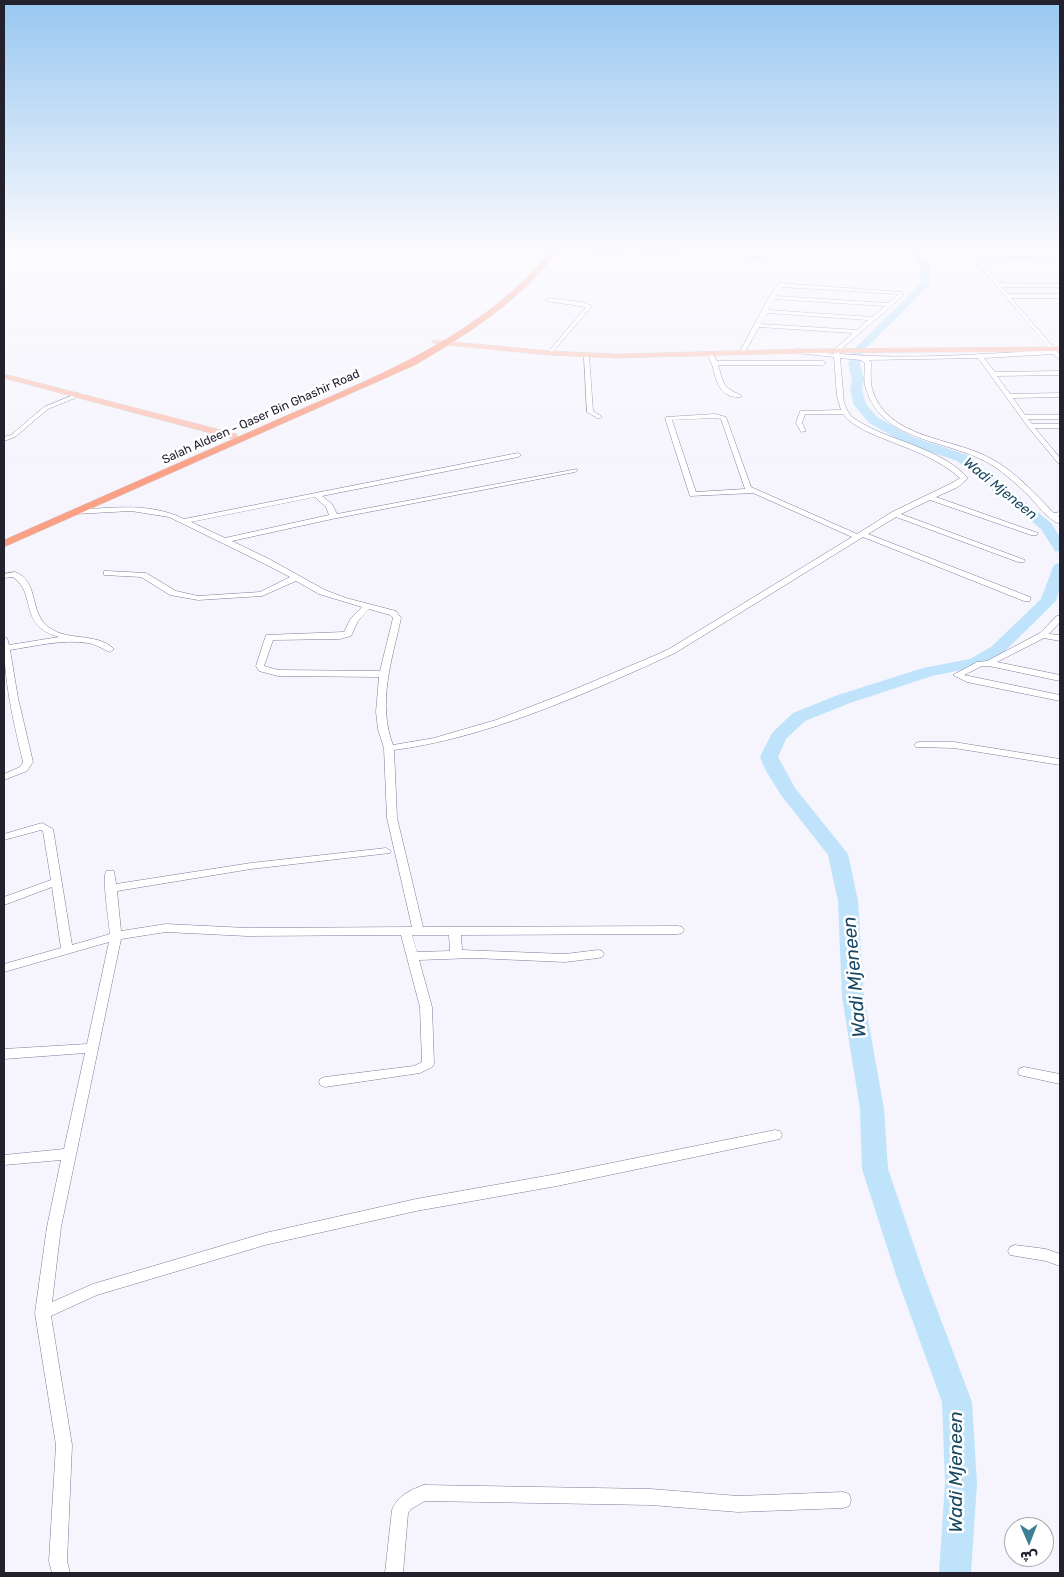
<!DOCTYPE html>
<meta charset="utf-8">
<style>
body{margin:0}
#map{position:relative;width:1064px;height:1577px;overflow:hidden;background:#f6f5fd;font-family:Rubik,"Noto Naskh Arabic",sans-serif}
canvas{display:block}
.frame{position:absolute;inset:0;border:5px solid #23212e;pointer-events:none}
.north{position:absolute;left:1004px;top:1517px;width:50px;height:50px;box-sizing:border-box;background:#fff;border:1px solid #a7a6ab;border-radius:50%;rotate:179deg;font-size:14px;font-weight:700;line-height:20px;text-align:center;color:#23212e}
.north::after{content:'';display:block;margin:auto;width:18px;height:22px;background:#3f7f93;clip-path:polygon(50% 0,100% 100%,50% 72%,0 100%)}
</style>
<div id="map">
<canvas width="1064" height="1577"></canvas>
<div class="frame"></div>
<div class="north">ش</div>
</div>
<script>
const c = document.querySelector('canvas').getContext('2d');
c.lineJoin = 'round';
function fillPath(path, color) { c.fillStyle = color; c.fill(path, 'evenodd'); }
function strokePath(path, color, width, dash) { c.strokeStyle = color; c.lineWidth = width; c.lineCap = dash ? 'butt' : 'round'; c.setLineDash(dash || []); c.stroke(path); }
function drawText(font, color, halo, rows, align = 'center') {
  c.font = font + ' Rubik,sans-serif'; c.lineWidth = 5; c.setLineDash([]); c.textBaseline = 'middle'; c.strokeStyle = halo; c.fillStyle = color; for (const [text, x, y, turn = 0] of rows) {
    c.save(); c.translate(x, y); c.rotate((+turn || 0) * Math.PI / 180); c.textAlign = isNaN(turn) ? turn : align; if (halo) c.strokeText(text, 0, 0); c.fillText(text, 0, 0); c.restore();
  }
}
const river = new Path2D(`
 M912 249H921L930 267 931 284 865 349 860 364 864 379 862 390 866 404 877 417 913 437 967 455 1051 523 1060 537V552L1055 551 1041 529 957 461 905 443 869 423 854 405 850 390 852 379 848 364 855 348 921 283 920 267Z
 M1060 563V588L1056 601 1003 653 981 666 932 676 850 703 805 721 786 739 778 757 795 788 848 854 858 901 864 997 884 1109 888 1169 924 1275 972 1402 977 1483 971 1573H939L945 1483 942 1402 896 1275 862 1169 860 1109 842 997 838 901 828 855 781 795 766 771 760 757 772 733 793 713 838 695 923 668 970 659 991 647 1041 599 1053 567 1055 564Z`);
const minor = new Path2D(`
 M555 249 768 257 771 256V249H775V257L768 259 557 251Z
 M965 249H970L976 257 1060 256V258L979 259 999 283 1060 284V287H1002L1009 294H1060V298H1011L1060 355V360L1053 354 984 358 995 372 1060 371V375L997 376 1010 394 1060 393V397L1013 398 1025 415H1060V419H1028L1032 424H1060V428H1035L1060 458V464L1058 463 1028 427 978 358 869 360 871 362C871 371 870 380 872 389 887 439 951 437 990 458 1015 471 1034 493 1054 513L1060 512V516H1058L1060 518V524C1048 520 1036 503 1027 494 1017 484 1006 475 995 467 954 439 883 445 866 389 863 381 865 371 865 363L861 360 840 358 844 403C846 408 848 412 851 416 858 422 867 426 875 430 906 444 944 452 968 478L958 487 936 497 1038 533 1037 535H1031L930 500 901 514 1025 560 1024 562H1018L896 517 868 534 1030 597V601H1024L863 537 675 653 662 659C578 697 485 738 394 750L397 818 423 927 678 926 682 927 684 930 682 933 678 934 461 935 462 950 565 954 598 950 602 951 604 954 602 957 598 958 565 962 474 958 419 960 432 1007 434 1064 432 1067 420 1073 325 1087 320 1085 319 1082 320 1079 325 1077 414 1066 422 1062 420 1007 401 935 247 936 166 932 121 939 61 1227 52 1302 93 1284 265 1233 416 1199 557 1174 775 1130 780 1131 782 1135 780 1139 557 1186 416 1211 265 1245 97 1295 51 1316 72 1445 67 1561 70 1573H52L49 1561 56 1445 35 1313 47 1227 61 1160 4 1165V1155L64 1149 85 1053 4 1059V1049L87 1044 109 942 4 972V964L61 948 52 887 4 905V897L51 880 43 831 41 830 4 840V834L42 823 53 829 72 945 110 934C109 921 102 880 106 871H114L116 884 251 863 386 848 391 851 390 853 251 869 117 891 121 931 166 924 247 928 412 927 387 818 384 748 378 729 376 712 379 677 278 676 259 671 256 666 266 635 344 632 351 618 362 607 319 594 296 581 262 596 198 600 170 595 141 577 104 575V571H107L146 573 176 591 198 596 260 592 290 577 263 563 169 517 131 511 75 514 71 512 75 510C112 508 150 502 184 519L518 453 521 455 518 457 322 496 332 504 337 514 577 469 578 470 575 472 332 519 232 541 269 559 325 590 346 598 396 611 401 618C392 660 377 703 393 745L434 738 496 720 561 695 656 655 669 649 852 537 753 493 690 496 665 418 666 417 715 414 726 417 751 487 857 534 892 512 952 483 960 478C939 459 912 450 887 440 872 434 853 427 843 414H805L802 423 806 431 801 432 796 423 800 411 841 410 837 396 834 357 797 353 794 351 797 349 834 354V350L853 333 759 327 744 354 739 353 769 297 779 283 902 292 903 296 839 351 840 354C909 360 981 354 1051 350ZM781 287 898 294V295L888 303 776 296ZM774 299 885 306 872 317 768 310ZM767 313 868 320 857 330 761 324ZM715 418 721 419 745 489 696 492 672 420ZM315 497 326 507 329 515 225 538 191 522ZM369 609 390 615 393 618 380 671 278 670 264 666 273 640 340 639 351 636 358 621ZM412 935H449L450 951 417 952Z
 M549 298 582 302 592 306 550 355 547 353 548 352 586 307 547 301 546 300Z
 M708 353H712L717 361H823L826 363 823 365H718C724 383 721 387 741 395V397C721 398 717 384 713 368 712 363 708 357 708 353Z
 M584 354 589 355 593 411 601 416V418H597L587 412Z
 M78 393 81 395 80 396 48 409 15 437 4 441V437L11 435 44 407Z
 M15 572C38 580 30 609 45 624 63 643 96 631 114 649L110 652C102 649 96 644 88 643 63 639 35 646 10 650L18 698 33 762 27 771 4 780V774L20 767 23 762C13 719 4 683 4 637L7 638 9 645 59 637C17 625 38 595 13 577L4 578V574Z
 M1057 616H1060V622L1049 634 1060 635V641L1044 638 997 662 1060 675V681L989 666H982L964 675 1060 695V701L967 682 953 675 977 662 987 661 1040 633Z
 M919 742H954L1060 759V765L954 748 916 747 914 745 916 743Z
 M1024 1067 1060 1074V1084L1019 1075 1018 1072 1019 1069Z
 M1015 1245 1046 1249 1060 1254V1266L1046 1261 1010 1255 1008 1251 1010 1247Z
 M424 1485 651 1489 738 1496 843 1492 849 1494 851 1500 849 1506 843 1508 738 1512 651 1505 425 1501 411 1509 408 1513 403 1573H385L392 1510C397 1496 410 1490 424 1485Z`);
const major = new Path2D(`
 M433 340 550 351 616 354 805 349 1060 347V351L805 353 616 358 550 355 436 344 432 342Z
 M4 374 236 434 238 436 233 439 4 378Z`);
const highway = new Path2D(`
 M553 249H560C521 300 470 333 415 365L4 547V540C90 502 176 464 263 426 370 378 476 342 553 249Z`);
const farStreetnames = [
 ["Salah Aldeen - Qaser Bin Ghashir Road",261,417,-24]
];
const farWaternames = [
 ["Wadi Mjeneen",1000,489,39]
];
const nearWaternames = [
 ["Wadi Mjeneen",855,977,-95],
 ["Wadi Mjeneen",957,1472,-90]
];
fillPath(river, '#bfe3fb');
strokePath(minor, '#7f7a9a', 1);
strokePath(major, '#d3d3d5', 1);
strokePath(highway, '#d3d3d5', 1);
fillPath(minor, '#fff');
fillPath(major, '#fdc5b6');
fillPath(highway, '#fb9f85');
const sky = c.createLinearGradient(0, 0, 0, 470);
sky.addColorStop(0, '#97c7f0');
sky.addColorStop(0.53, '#fbfafe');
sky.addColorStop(1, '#fbfafe00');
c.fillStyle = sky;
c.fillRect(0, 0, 1064, 470);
drawText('12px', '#23212e', '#fff', farStreetnames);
drawText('italic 14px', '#184963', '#fff', farWaternames);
drawText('italic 19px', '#184963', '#fff', nearWaternames);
</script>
